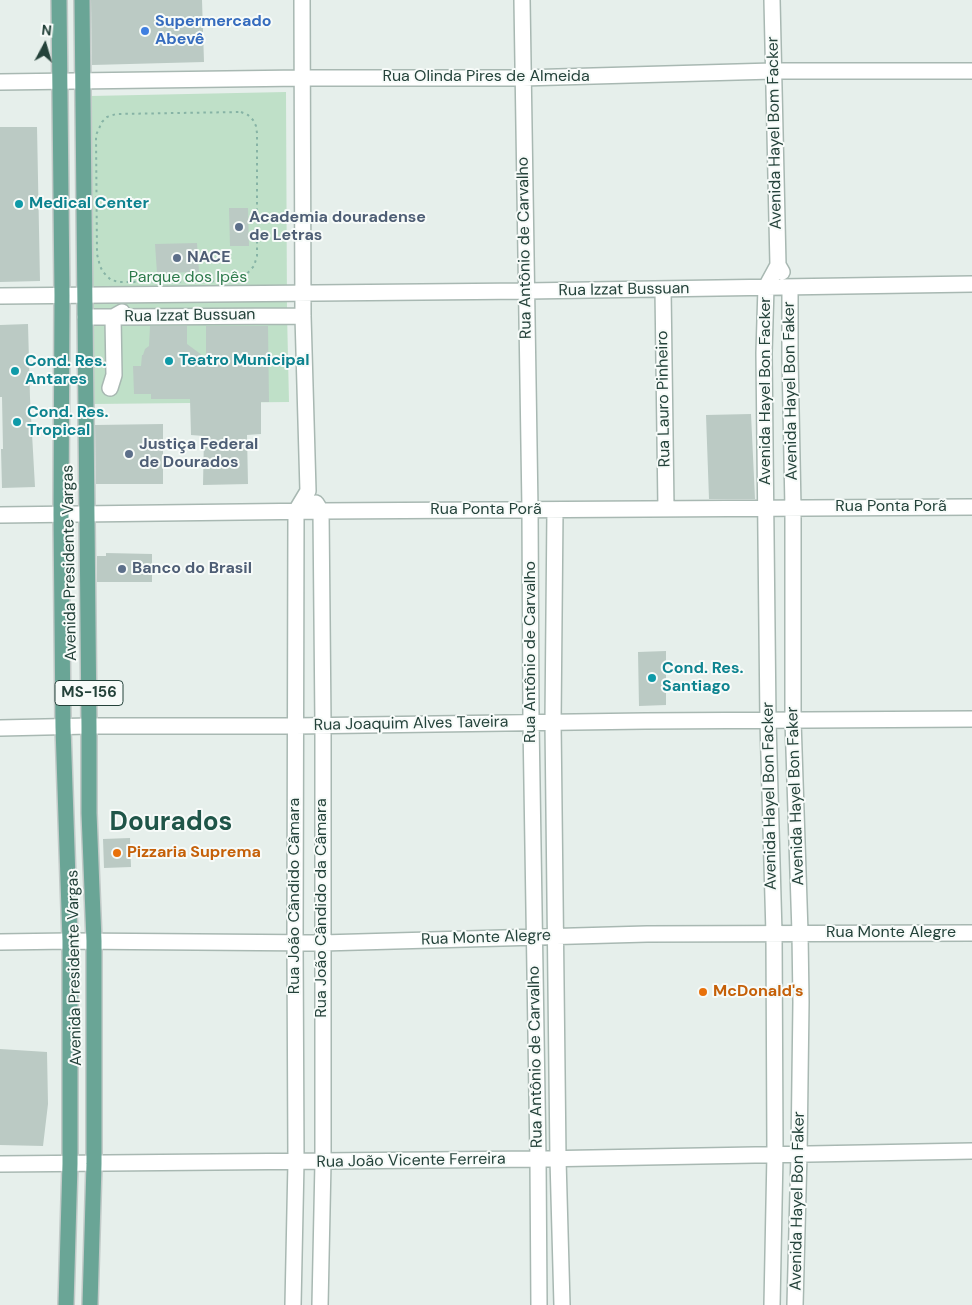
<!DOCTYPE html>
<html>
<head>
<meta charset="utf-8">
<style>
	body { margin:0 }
	#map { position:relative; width:972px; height:1305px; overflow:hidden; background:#e6efeb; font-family:"DM Sans",sans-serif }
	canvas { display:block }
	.north { position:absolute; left:20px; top:20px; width:50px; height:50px; -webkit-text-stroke:4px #f7fbf9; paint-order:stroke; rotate:6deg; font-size:14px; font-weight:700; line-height:20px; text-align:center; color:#24423a }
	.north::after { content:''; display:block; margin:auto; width:18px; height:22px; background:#24423a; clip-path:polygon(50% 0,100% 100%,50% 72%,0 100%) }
</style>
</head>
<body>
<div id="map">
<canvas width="972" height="1305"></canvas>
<div class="north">N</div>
</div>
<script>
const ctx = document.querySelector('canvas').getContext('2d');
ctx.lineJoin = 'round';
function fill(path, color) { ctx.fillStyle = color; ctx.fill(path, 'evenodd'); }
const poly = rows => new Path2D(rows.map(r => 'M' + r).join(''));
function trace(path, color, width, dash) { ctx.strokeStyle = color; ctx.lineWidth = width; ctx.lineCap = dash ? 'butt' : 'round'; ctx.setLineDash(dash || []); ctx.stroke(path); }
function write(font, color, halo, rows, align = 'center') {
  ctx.font = font + ' "DM Sans",sans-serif'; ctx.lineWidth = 4; ctx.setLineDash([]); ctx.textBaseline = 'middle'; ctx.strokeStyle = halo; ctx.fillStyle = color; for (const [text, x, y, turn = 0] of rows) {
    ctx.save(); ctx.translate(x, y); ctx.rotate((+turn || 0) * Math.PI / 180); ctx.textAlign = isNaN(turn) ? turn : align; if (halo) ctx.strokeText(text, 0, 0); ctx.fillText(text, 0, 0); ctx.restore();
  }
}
const green = poly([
	[286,92,287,313,289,402,93,404,90,96]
]);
const building = poly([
	[91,0,202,0,204,62,92,65],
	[0,127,37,127,40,281,0,282],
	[229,208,248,208,249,246,230,246],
	[197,243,199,272,157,273,155,244],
	[28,324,30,398,35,487,2,488,1,449,3,449,2,397,0,397,0,325],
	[150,326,187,326,187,344,206,358,206,326,268,326,269,402,261,402,261,434,247,435,248,484,203,485,204,436,191,435,190,399,151,399,151,394,134,394,133,366,141,366,142,355,143,355,145,349,149,346],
	[751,414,755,499,709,499,706,415],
	[163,424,163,484,96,484,95,425],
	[106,553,152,554,152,582,97,582,97,556,106,556],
	[666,651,666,705,639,706,638,652],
	[130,838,131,867,104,868,103,839],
	[0,1049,47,1052,48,1104,43,1146,0,1145]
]);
const path = poly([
	[241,112,248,115,253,120,256,126,257,133,257,256,254,266,243,278,233,281,120,282,111,280,103,272,100,266,97,254,96,135,102,122,107,117,116,114,241,112]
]);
const minor = poly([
	[522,0,530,509,531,722,538,1159,539,1305],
	[772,0,778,265,782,272],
	[0,82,302,78,522,78,773,71,972,71],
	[790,287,790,358,793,508,793,720,800,933,801,1002,799,1154,795,1305],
	[663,289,666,509],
	[0,296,527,291,972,284],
	[85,317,113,317,122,312],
	[110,388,114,375,113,317,303,316],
	[316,503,321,511,323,725,323,1162,320,1305],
	[555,510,553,722,558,1159,562,1305],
	[0,515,321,511,972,507],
	[0,728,89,726,296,726,645,721,972,719],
	[0,942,70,941,322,943,647,934,972,933],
	[0,1164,538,1159,972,1151],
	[293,1305,296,1162,295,943,296,511,308,491,303,316,302,0],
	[772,1305,775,1154,774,934,768,721,764,353,766,287,778,265]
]);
const major = poly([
	[59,0,62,295,61,514,63,727,70,941,70,1164,66,1305],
	[82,0,89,726,89,813,94,941,94,1164,90,1305]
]);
const markers = [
	[145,31,5,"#3f7fe0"],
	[19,204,5,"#0f9aa8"],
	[239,227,5,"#5c6f8a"],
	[177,258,5,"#5c6f8a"],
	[169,361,5,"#0f9aa8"],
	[15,371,5,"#0f9aa8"],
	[17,422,5,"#0f9aa8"],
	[129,454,5,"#5c6f8a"],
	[122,569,5,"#5c6f8a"],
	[652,678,5,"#0f9aa8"],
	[117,853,5,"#e8710a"],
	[703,992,5,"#e8710a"]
];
const shields = [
	[89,693,68]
];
const shieldNames = [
	["MS-156",89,693]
];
const shopNames = [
	["Supermercado",155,22],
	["Abevê",155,40]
];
const streetNames = [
	["Rua Olinda Pires de Almeida",486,77],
	["Avenida Hayel Bom Facker",775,133,-91],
	["Rua Antônio de Carvalho",525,248,-91],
	["Rua Izzat Bussuan",624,290,-1],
	["Rua Izzat Bussuan",190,316,-1],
	["Avenida Hayel Bon Facker",766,391,-90],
	["Avenida Hayel Bon Faker",791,391,-91],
	["Rua Lauro Pinheiro",664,399,-91],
	["Rua Ponta Porã",891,507],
	["Rua Ponta Porã",486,510],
	["Avenida Presidente Vargas",70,563,-91],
	["Rua Antônio de Carvalho",531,652,-90],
	["Rua Joaquim Alves Taveira",411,724,-1],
	["Avenida Hayel Bon Facker",770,796,-91],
	["Avenida Hayel Bon Faker",796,796,-92],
	["Rua João Cândido Câmara",295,896,-90],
	["Rua João Cândido da Câmara",322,908,-90],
	["Rua Monte Alegre",891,933],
	["Rua Monte Alegre",486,938,-2],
	["Avenida Presidente Vargas",75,968,-91],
	["Rua Antônio de Carvalho",536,1057,-91],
	["Rua João Vicente Ferreira",411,1161,-1],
	["Avenida Hayel Bon Faker",798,1201,-89]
];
const cultureNames = [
	["Medical Center",29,204],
	["Teatro Municipal",179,361],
	["Cond. Res.",25,362],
	["Antares",25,380],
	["Cond. Res.",27,413],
	["Tropical",27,431],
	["Cond. Res.",662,669],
	["Santiago",662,687]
];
const serviceNames = [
	["Academia douradense",249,218],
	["de Letras",249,236],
	["NACE",187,258],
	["Justiça Federal",139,445],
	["de Dourados",139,463],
	["Banco do Brasil",132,569]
];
const parkNames = [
	["Parque dos Ipês",188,278]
];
const foodNames = [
	["Pizzaria Suprema",127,853],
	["McDonald's",713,992]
];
const townNames = [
	["Dourados",171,823]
];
fill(green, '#bfe0c8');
fill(building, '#bbcac4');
trace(minor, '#a8b8b2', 18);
trace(major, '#c2cac8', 18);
trace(path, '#86b3a5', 2, [2.5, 4]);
trace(minor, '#fff', 15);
trace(major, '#6aa596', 15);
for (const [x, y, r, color] of markers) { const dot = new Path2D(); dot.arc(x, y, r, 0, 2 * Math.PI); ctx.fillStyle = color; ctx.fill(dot); trace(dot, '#f7fbf9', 2); }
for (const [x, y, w] of shields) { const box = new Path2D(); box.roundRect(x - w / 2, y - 12.5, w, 25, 4); ctx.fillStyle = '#f7fbf9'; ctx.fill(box); trace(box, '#24423a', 1); }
write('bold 15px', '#24423a', null, shieldNames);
write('bold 16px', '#366cbe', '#f7fbf9', shopNames, 'left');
write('16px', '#24423a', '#f7fbf9', streetNames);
write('bold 16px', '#0d838f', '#f7fbf9', cultureNames, 'left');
write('bold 16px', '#4e5e75', '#f7fbf9', serviceNames, 'left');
write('16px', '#2d7a4b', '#f7fbf9', parkNames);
write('bold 16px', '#c56008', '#f7fbf9', foodNames, 'left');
write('bold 26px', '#1f5548', '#f7fbf9', townNames);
</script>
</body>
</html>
